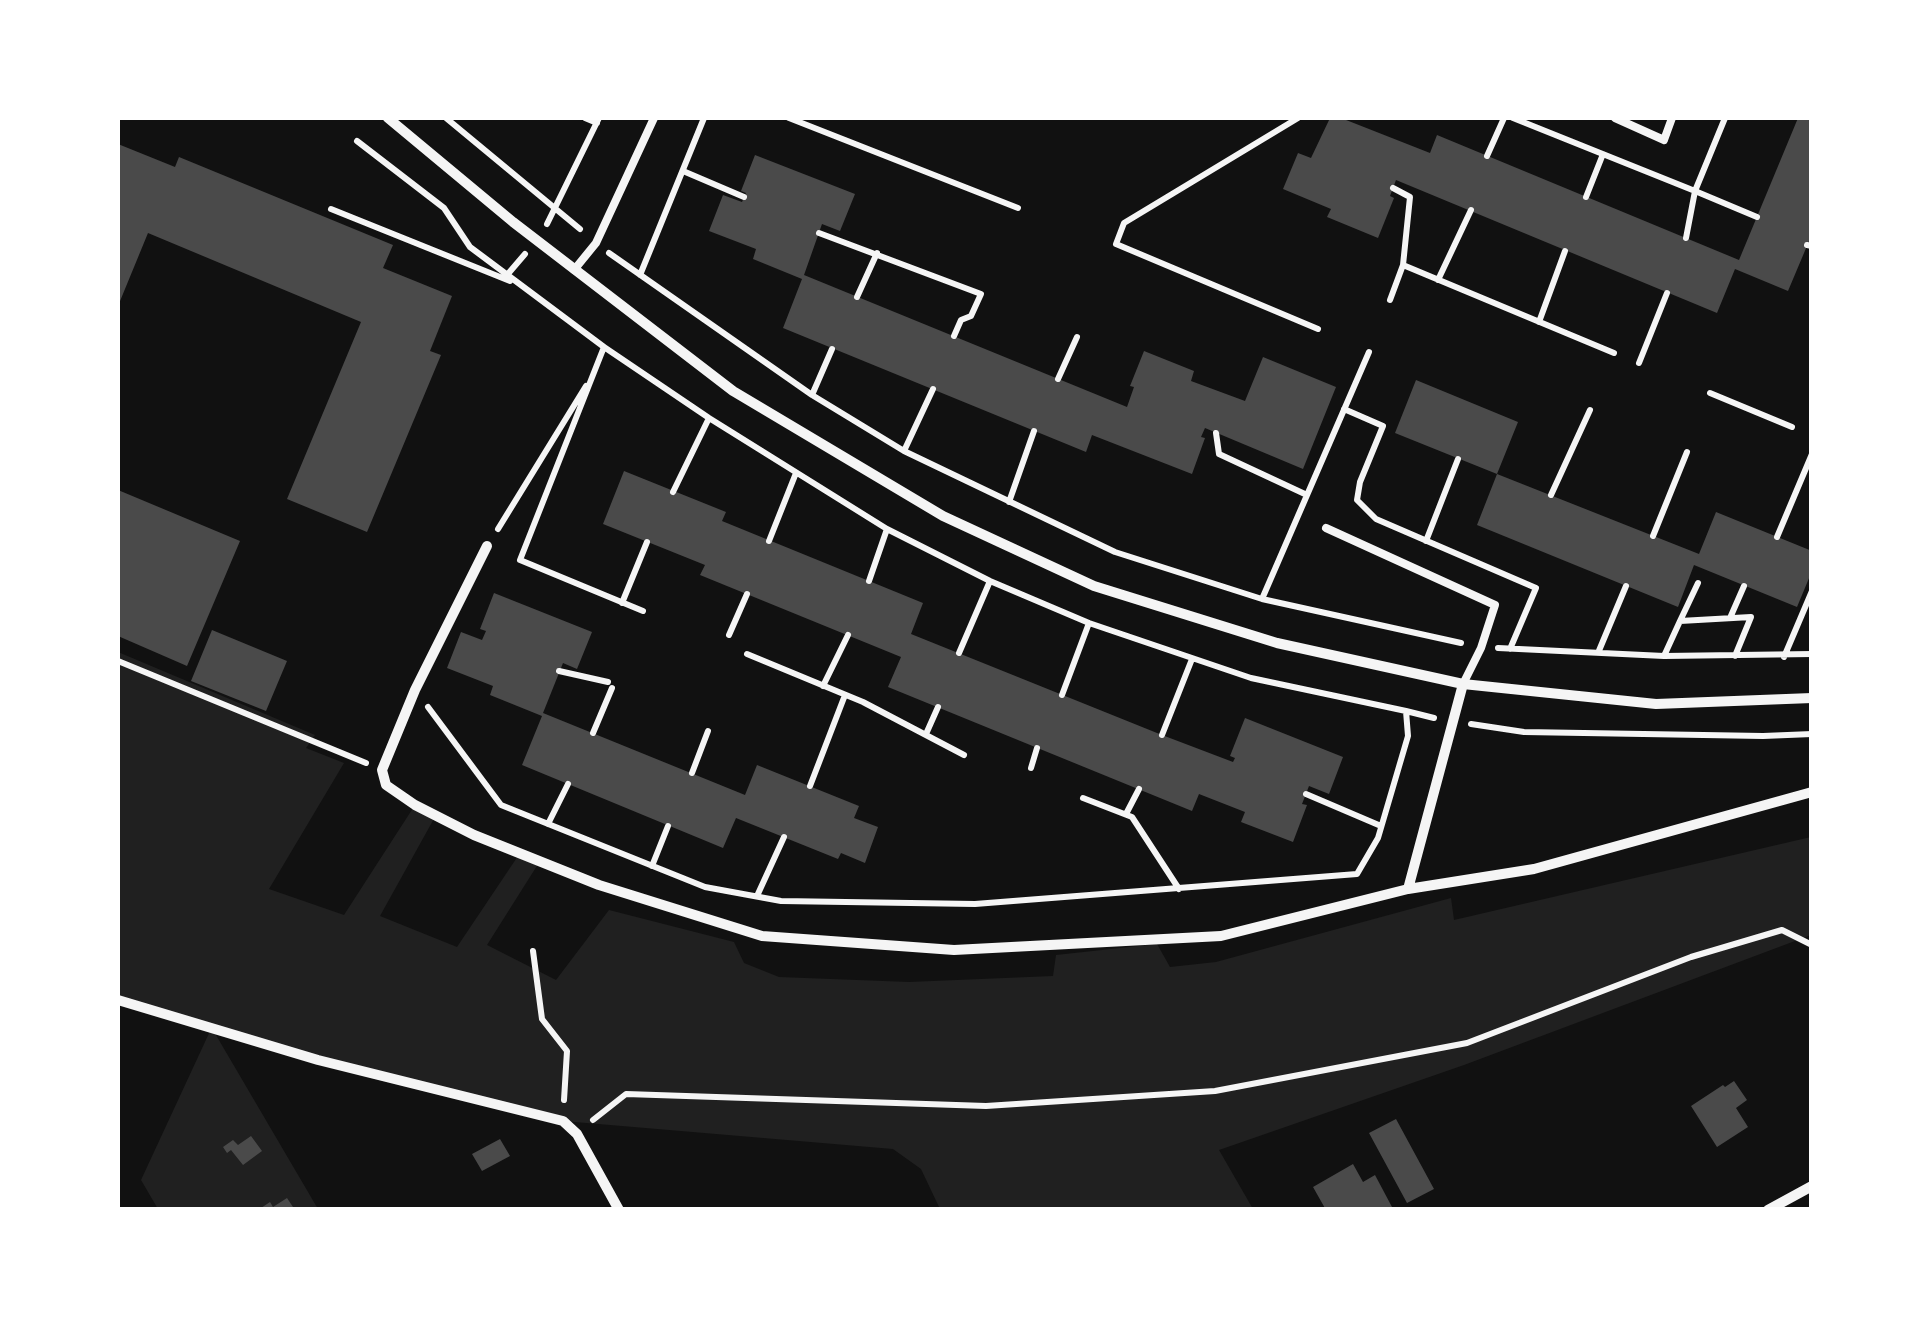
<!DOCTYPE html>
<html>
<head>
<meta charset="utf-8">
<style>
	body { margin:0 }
	#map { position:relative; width:1929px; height:1327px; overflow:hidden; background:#111; font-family:Poppins,sans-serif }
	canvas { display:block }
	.frame { position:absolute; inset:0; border:120px solid #fff; pointer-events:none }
</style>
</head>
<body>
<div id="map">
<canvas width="1929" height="1327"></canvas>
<div class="frame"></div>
</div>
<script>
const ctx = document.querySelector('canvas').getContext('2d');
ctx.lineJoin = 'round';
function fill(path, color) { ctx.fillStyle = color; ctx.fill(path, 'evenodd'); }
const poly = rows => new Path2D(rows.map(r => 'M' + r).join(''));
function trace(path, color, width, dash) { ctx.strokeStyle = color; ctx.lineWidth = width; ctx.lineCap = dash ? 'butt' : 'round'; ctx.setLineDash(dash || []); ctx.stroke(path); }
const green = poly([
	[118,652,315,735,306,748,344,763,269,889,344,915,415,805,436,815,380,916,457,947,520,853,540,861,487,945,556,980,609,910,734,942,744,963,779,977,909,982,1053,976,1056,955,1157,944,1170,967,1216,962,1451,898,1454,920,1811,837,1811,935,1464,1065,1219,1150,1253,1209,940,1209,921,1169,893,1149,563,1121,213,1030,318,1209,158,1209,141,1180,211,1029,118,1000]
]);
const building = poly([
	[1330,118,1341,118,1430,153,1437,135,1739,260,1798,118,1812,118,1812,234,1788,291,1735,269,1717,313,1396,180,1390,196,1394,198,1378,238,1327,217,1331,209,1283,189,1298,153,1311,158],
	[118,144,175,167,179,157,393,245,383,268,452,296,430,351,441,355,367,532,287,499,361,322,148,233,118,306],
	[755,155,855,194,840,231,822,224,804,275,1127,407,1134,387,1130,386,1144,351,1194,371,1191,381,1245,401,1263,357,1336,387,1303,469,1205,428,1201,437,1205,438,1192,474,1092,435,1086,452,783,328,802,279,753,259,756,249,709,231,723,195,742,202,746,193,741,191],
	[1416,380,1518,422,1497,474,1395,433],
	[624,471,726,512,722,521,923,603,911,634,1162,735,1233,762,1235,758,1230,756,1245,718,1343,757,1329,794,1309,786,1302,804,1307,805,1293,842,1241,822,1245,812,1199,794,1192,811,888,687,901,657,700,575,705,565,603,524],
	[1497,474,1699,554,1716,512,1812,551,1812,571,1797,607,1694,565,1678,607,1477,525],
	[118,490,240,541,187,666,118,636],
	[494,593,592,632,577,669,563,663,543,713,745,795,757,765,859,806,854,818,878,827,865,863,841,853,838,859,736,818,723,848,522,765,542,716,490,695,493,686,447,668,461,632,482,640,486,631,480,629],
	[212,630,287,661,266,711,191,681],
	[1734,1081,1747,1100,1736,1108,1748,1127,1717,1147,1691,1106,1723,1085,1725,1087],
	[1396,1119,1434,1189,1407,1203,1369,1133],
	[251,1136,262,1151,243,1165,231,1150,227,1153,223,1147,233,1140,238,1145],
	[500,1139,510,1156,482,1171,472,1154],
	[1353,1164,1363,1182,1375,1175,1392,1207,1388,1210,1326,1210,1313,1187],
	[287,1198,295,1210,258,1210,270,1202,273,1207]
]);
const path = poly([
	[446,118,580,229],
	[585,118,597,123],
	[789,118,1018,208],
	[1298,118,1124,223,1116,244,1318,329],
	[1513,118,1695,191,1725,118],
	[357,141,444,208,470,247,604,347],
	[1487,156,1504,118],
	[683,171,744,197],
	[1586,197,1603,154],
	[331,209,510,281],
	[547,224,599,118],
	[819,233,981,294,971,316,961,320,954,336],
	[1686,238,1695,191,1757,217],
	[1807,245,1812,246],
	[609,253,812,395,904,451,1115,552,1262,599,1461,643],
	[1403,265,1614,353],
	[507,275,525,254],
	[640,275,704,118],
	[1438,280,1471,210],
	[857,297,877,253],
	[1390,300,1403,265,1410,197,1393,188],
	[1539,322,1565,251],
	[1639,363,1667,293],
	[1058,379,1077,337],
	[1710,393,1792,427],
	[812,395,832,349],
	[1344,409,1383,426,1360,482,1357,500,1376,519,1536,588,1510,649],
	[1216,433,1219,454,1307,495],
	[904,451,933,389],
	[673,492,709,418],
	[1551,495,1590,410],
	[1009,502,1034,431],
	[498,529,586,386],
	[1653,536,1687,452],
	[1777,537,1812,454],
	[769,541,796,473],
	[1426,541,1458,459],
	[869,581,887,529],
	[1262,599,1369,352],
	[622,603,647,542],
	[1730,618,1744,586],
	[1680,621,1698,583],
	[729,635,747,594],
	[1498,648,1664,656,1812,654],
	[959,653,990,581],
	[1598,653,1626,586],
	[747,654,863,702,964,755],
	[1664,656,1680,621,1751,617,1735,656],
	[1784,657,1812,591],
	[118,661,366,763],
	[559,671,608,682],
	[823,686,848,635],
	[1062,695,1089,623],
	[428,707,501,805,705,887,781,901,975,904,1357,874,1378,838,1408,736,1406,711,1251,678,1089,623,990,581,887,529,709,418,604,347,520,560,643,611],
	[1406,711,1434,718],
	[1471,724,1524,732,1763,736,1812,734],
	[593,733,612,688],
	[926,734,938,707],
	[1162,735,1192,659],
	[1031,768,1037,748],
	[692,773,708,731],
	[810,786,845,695],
	[1306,794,1381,826],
	[1083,798,1132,817,1179,889],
	[1126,814,1139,789],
	[548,824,568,784],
	[652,866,668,826],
	[757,896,784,837],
	[533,951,542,1019,567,1051,564,1100],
	[593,1120,626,1094,986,1106,1215,1091,1467,1043,1691,957,1782,930,1812,945]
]);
const service = poly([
	[1615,118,1664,140,1672,118],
	[574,270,596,243,654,118],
	[1326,528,1495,605,1481,648,1463,684]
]);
const minor = poly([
	[388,118,513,222,733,391,943,516,1094,586,1277,643,1463,684,1656,704,1812,698],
	[487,546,415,690,382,770,386,785,415,805,474,835,599,885,762,936,954,950,1221,936,1408,889,1534,869,1812,792],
	[1408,889,1463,684],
	[118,1000,318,1060,563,1121,577,1134,619,1210],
	[1768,1210,1812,1186]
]);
fill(green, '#202020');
fill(building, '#4a4a4a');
trace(path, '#f5f5f5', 6);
trace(service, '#f5f5f5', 8);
trace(minor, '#f5f5f5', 10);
</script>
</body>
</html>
